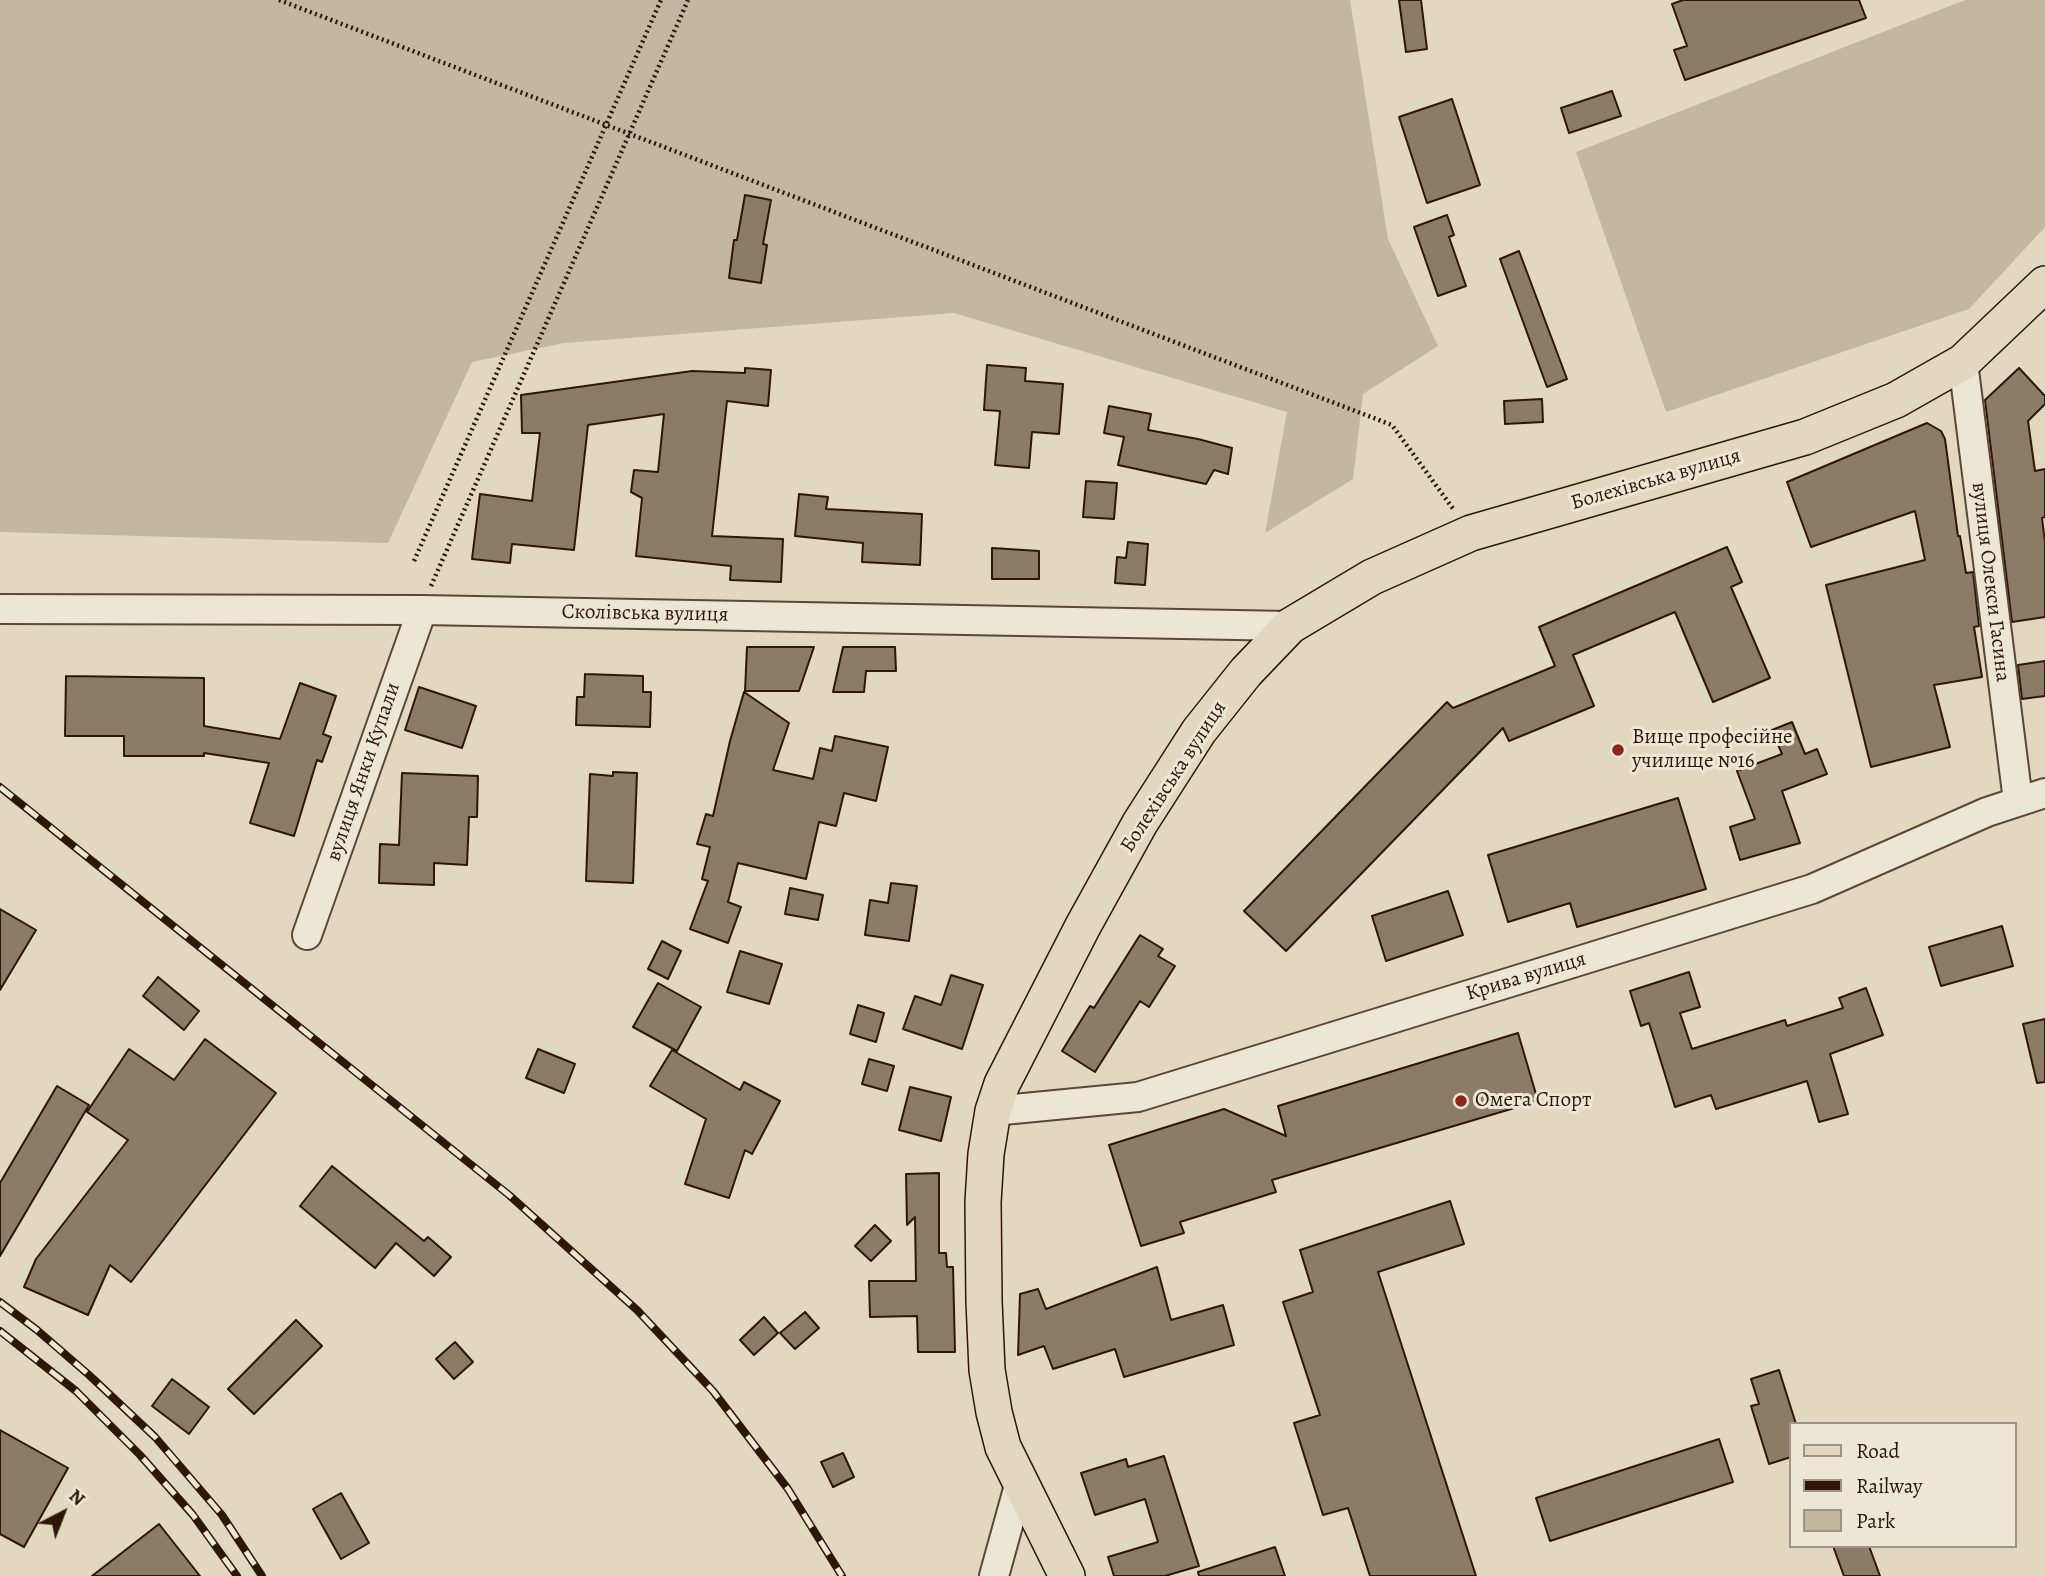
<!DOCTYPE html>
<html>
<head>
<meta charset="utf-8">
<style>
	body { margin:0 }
	#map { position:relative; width:2045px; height:1576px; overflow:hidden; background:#e2d8bf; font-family:Alegreya,serif }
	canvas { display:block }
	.legend { position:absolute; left:1789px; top:1422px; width:228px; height:126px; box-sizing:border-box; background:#ece6d5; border:2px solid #a09383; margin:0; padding:9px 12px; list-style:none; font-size:21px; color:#2e1707 }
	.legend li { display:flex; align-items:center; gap:14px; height:35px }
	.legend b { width:35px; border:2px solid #a09383 }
	.north { position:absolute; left:28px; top:1478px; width:70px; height:70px; -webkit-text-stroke:5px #ece6d5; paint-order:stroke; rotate:42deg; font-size:19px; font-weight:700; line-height:28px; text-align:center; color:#2e1707 }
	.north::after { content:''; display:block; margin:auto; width:24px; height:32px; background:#2e1707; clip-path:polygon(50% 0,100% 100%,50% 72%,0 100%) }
</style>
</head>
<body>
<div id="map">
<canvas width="2045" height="1576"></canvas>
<ul class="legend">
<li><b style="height:9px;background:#e2d8bf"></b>Road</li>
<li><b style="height:9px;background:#2e1707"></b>Railway</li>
<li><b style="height:19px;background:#c3b7a0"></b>Park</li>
</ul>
<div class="north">N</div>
</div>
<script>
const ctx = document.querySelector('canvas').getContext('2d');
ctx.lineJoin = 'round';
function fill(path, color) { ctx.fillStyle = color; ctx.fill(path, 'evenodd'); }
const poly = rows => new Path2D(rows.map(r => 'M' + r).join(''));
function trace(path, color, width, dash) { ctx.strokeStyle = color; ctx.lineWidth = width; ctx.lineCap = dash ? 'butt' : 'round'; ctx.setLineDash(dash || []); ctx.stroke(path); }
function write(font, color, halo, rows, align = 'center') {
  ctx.font = font + ' Alegreya,serif'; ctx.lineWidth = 6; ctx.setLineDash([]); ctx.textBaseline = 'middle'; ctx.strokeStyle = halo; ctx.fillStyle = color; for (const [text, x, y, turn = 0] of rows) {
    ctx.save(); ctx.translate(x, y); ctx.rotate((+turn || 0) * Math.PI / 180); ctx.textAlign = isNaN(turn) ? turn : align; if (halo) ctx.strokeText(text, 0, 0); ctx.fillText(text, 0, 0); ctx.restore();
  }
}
const green = poly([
	[0,0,1350,0,1388,239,1438,346,1363,394,1353,479,1265,533,1287,412,954,313,564,343,472,362,388,543,0,532],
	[1965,0,2045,0,2045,227,1969,309,1666,412,1576,152]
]);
const building = poly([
	[1399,0,1421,0,1427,49,1406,52,1399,0],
	[1683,0,1859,0,1866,18,1685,80,1674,50,1687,46,1672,4,1683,0],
	[1612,91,1621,116,1569,133,1561,108,1612,91],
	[1452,99,1480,185,1427,203,1399,117,1452,99],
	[745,195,771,200,763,244,767,245,761,283,729,278,734,240,737,240,745,195],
	[1447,215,1454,235,1449,237,1466,286,1438,296,1414,227,1447,215],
	[1519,251,1567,379,1547,387,1500,259,1519,251],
	[987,365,1026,368,1025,381,1063,384,1059,434,1032,432,1029,468,995,465,1000,411,984,410,987,365],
	[745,368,771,370,768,406,727,401,712,536,783,539,781,582,730,580,731,566,636,556,642,498,631,492,634,470,658,472,664,414,588,425,574,550,512,544,510,563,472,559,480,494,532,501,540,433,522,433,521,395,692,371,745,373,745,368],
	[2019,368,2045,396,2045,404,2028,421,2035,471,2045,469,2045,517,2042,518,2045,542,2045,617,2012,622,1985,400,2019,368],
	[1542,399,1543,422,1505,424,1504,401,1542,399],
	[1109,406,1151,414,1148,430,1198,439,1232,448,1228,474,1214,470,1206,484,1118,465,1124,437,1104,433,1109,406],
	[1927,423,1941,431,1945,439,1958,536,1960,536,1966,573,1973,572,1979,626,1974,627,1982,677,1934,685,1950,747,1871,767,1826,585,1925,560,1915,511,1811,547,1787,482,1927,423],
	[1086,481,1117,483,1114,519,1083,517,1086,481],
	[799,494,828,497,826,509,922,514,920,565,862,562,863,543,795,536,799,494],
	[1128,542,1148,544,1145,585,1115,583,1117,557,1126,558,1128,542],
	[1727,547,1742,582,1731,587,1770,678,1713,702,1675,612,1573,655,1594,706,1509,741,1503,728,1286,951,1244,911,1447,702,1453,708,1555,666,1539,627,1727,547],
	[992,548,1039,551,1039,579,992,579,992,548],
	[747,647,814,647,799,691,745,691,747,647],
	[843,647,895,647,896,671,866,671,864,692,833,692,843,647],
	[2045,661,2045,696,2022,699,2018,665,2045,661],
	[585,674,643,676,643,692,651,692,650,727,576,725,577,697,584,697,585,674],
	[66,676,204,678,204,726,280,739,300,683,336,696,323,734,331,737,322,762,317,760,294,836,250,823,269,763,204,753,204,756,124,756,124,736,65,736,66,676],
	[419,687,476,706,462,748,405,730,419,687],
	[744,692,789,723,773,770,813,779,820,748,832,751,835,736,888,747,876,801,844,793,836,826,819,822,806,879,738,863,728,902,741,907,728,943,690,929,708,881,702,879,710,847,697,844,706,814,713,816,730,741,744,692],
	[1792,722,1805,754,1817,749,1827,774,1782,791,1800,843,1740,860,1730,827,1755,819,1737,771,1782,754,1772,730,1792,722],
	[613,772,637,773,633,883,586,881,590,774,613,776,613,772],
	[402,773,478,776,477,817,469,817,467,865,434,863,434,885,379,883,380,844,399,845,402,773],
	[1678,798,1706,889,1577,927,1570,903,1508,922,1488,855,1678,798],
	[891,883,917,886,909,941,865,935,870,900,888,903,891,883],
	[790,888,823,895,818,920,785,914,790,888],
	[1448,891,1463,935,1386,961,1372,916,1448,891],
	[0,909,36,930,0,990,0,909],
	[2002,926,2013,966,1941,986,1929,947,2002,926],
	[1140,935,1163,949,1158,956,1175,966,1149,1007,1140,1001,1095,1072,1062,1051,1090,1006,1094,1008,1140,935],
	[662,941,681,951,668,979,648,969,662,941],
	[740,951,782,964,769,1004,727,992,740,951],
	[1689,972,1700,1007,1680,1013,1692,1049,1785,1020,1787,1026,1843,1008,1839,998,1866,988,1883,1035,1830,1054,1848,1114,1819,1122,1807,1081,1716,1109,1711,1095,1675,1107,1649,1023,1641,1026,1630,991,1689,972],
	[951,975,983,985,962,1049,903,1029,915,996,941,1005,951,975],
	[158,977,199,1011,184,1030,143,996,158,977],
	[658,983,701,1007,677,1051,633,1027,658,983],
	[858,1005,884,1013,876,1042,850,1034,858,1005],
	[2045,1019,2045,1082,2037,1083,2023,1024,2045,1019],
	[1518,1033,1538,1101,1272,1180,1276,1192,1180,1222,1184,1233,1141,1246,1109,1145,1224,1109,1286,1136,1278,1106,1518,1033],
	[205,1039,276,1093,131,1282,110,1265,88,1315,24,1287,36,1259,128,1140,87,1112,129,1049,174,1080,205,1039],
	[538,1049,575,1064,564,1093,526,1078,538,1049],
	[672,1050,740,1090,744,1082,780,1101,752,1154,745,1150,729,1198,685,1184,706,1119,650,1086,672,1050],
	[869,1059,894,1066,887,1091,862,1084,869,1059],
	[57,1086,89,1105,0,1256,0,1183,57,1086],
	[910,1087,951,1097,941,1141,899,1130,910,1087],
	[332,1166,424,1241,428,1237,451,1257,434,1276,396,1243,375,1268,300,1206,332,1166],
	[939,1173,939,1253,946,1253,947,1267,953,1267,955,1352,918,1352,917,1316,870,1317,869,1281,916,1281,915,1217,907,1225,906,1174,939,1173],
	[1450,1201,1464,1244,1378,1272,1476,1576,1370,1576,1348,1508,1323,1515,1294,1423,1320,1415,1283,1302,1313,1292,1300,1250,1450,1201],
	[875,1225,891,1241,871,1261,855,1246,875,1225],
	[1157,1267,1171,1320,1223,1305,1234,1345,1124,1377,1115,1349,1053,1369,1044,1346,1018,1355,1020,1294,1038,1289,1046,1309,1157,1267],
	[805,1312,819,1328,795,1349,780,1333,805,1312],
	[764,1317,778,1333,754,1355,740,1340,764,1317],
	[296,1320,322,1346,254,1414,228,1389,296,1320],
	[455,1342,473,1362,454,1379,436,1359,455,1342],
	[1779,1370,1796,1424,1791,1424,1791,1457,1769,1464,1751,1406,1759,1404,1751,1379,1779,1370],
	[172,1379,209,1407,189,1434,152,1406,172,1379],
	[0,1430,68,1468,24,1547,0,1534,0,1430],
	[1719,1439,1733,1482,1550,1541,1536,1498,1719,1439],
	[843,1453,854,1477,833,1487,821,1462,843,1453],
	[1164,1456,1199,1566,1165,1576,1114,1576,1108,1557,1158,1542,1145,1499,1095,1515,1081,1473,1126,1459,1128,1467,1164,1456],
	[341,1493,369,1543,341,1559,313,1509,341,1493],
	[159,1524,200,1576,92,1576,159,1524],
	[1833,1546,1869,1546,1880,1576,1844,1576,1833,1546],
	[1275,1547,1285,1576,1199,1576,1198,1572,1275,1547]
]);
const path = poly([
	[279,0,1392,425,1454,510],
	[414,561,661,0],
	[431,586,688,0]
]);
const minor = poly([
	[1963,362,2018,801],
	[0,609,422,610,1290,626],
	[307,935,422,610],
	[993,1111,1138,1097,1812,889,1987,812,2045,793],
	[994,1576,1020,1482]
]);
const major = poly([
	[1067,1576,1003,1447,994,1412,987,1370,984,1301,983,1202,986,1154,993,1111,1002,1084,1083,926,1140,823,1199,731,1246,672,1290,626,1372,577,1471,533,1805,437,1896,400,1963,362,2045,284]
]);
const rail = poly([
	[0,787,509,1195,637,1310,713,1391,788,1489,842,1576],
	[0,1302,37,1330,89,1375,155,1437,222,1515,262,1576],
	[0,1331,76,1391,140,1455,193,1515,237,1576]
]);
const markers = [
	[1618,750,7,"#8f2418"],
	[1461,1101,7,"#8f2418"]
];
const streetNames = [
	["Болехівська вулиця",1656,480,-16],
	["вулиця Олекси Гасина",1990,582,83],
	["Сколівська вулиця",645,614,1],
	["вулиця Янки Купали",364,772,-71],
	["Болехівська вулиця",1174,777,-57],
	["Крива вулиця",1526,977,-17]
];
const poiNames = [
	["Вище професійне",1632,738],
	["училище №16",1632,762],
	["Омега Спорт",1475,1101]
];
fill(green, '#c3b7a0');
fill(building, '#8c7b67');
trace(building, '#2e1707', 2);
trace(minor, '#5b4735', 32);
trace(major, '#2e1707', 38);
trace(path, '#2e1707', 4.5, [2, 3.5]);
trace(minor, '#ece6d5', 28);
trace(major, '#e2d8bf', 35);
trace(rail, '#2e1707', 8);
trace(rail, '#ece6d5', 5, [16]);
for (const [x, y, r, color] of markers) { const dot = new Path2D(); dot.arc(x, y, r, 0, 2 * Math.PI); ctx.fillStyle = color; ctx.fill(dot); trace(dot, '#ece6d5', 2.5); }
write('21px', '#2e1707', '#ece6d5', streetNames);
write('21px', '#2e1707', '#ece6d5', poiNames, 'left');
</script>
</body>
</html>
